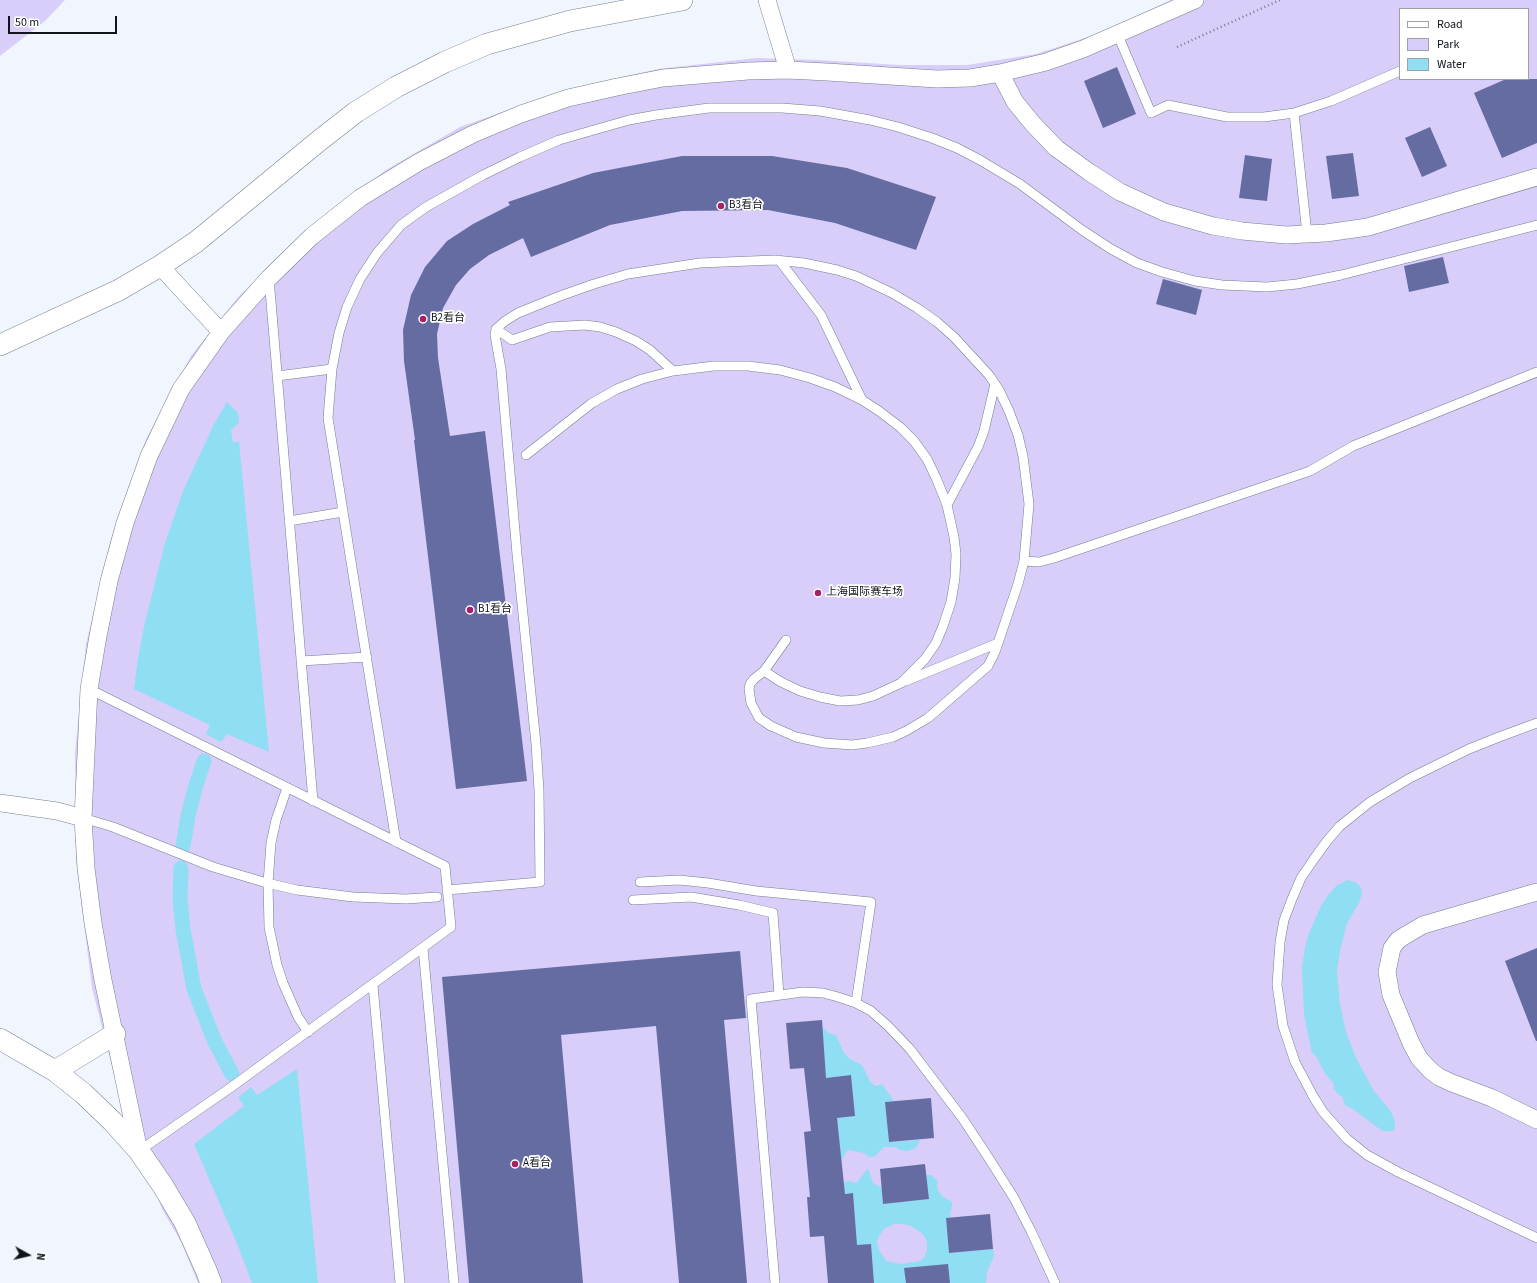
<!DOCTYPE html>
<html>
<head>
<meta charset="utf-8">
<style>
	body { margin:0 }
	#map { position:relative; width:1537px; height:1283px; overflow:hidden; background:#f1f6fe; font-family:"Source Sans 3",sans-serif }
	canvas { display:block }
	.legend { position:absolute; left:1399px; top:8px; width:130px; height:72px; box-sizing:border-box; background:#fff; border:1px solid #9fa1a4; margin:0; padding:5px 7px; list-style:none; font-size:12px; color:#10141b }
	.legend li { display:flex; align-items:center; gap:8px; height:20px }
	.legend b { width:20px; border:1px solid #9fa1a4 }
	.north { position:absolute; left:8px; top:1235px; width:40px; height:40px; -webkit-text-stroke:3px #fff; paint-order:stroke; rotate:98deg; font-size:11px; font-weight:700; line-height:16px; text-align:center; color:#10141b }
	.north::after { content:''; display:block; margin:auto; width:14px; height:18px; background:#10141b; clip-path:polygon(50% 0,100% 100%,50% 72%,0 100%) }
	.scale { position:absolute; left:8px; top:16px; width:109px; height:18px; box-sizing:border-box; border:2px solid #10141b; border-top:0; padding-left:5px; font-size:12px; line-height:14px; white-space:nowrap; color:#10141b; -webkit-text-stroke:3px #fff; paint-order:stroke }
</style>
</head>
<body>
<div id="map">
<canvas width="1537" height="1283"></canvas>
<ul class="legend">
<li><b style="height:5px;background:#fff"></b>Road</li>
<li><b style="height:11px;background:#d8cef9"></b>Park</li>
<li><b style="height:11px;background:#90def4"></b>Water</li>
</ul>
<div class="north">N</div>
<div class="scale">50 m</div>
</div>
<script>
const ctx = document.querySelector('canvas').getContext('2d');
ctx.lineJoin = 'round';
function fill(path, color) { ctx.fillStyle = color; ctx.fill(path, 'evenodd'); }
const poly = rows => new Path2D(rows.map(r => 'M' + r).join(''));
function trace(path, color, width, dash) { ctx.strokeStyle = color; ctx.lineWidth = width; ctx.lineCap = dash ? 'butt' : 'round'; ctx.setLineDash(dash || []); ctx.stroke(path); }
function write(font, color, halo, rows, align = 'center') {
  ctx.font = font + ' "Source Sans 3","Noto Sans SC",sans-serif'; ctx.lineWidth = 3.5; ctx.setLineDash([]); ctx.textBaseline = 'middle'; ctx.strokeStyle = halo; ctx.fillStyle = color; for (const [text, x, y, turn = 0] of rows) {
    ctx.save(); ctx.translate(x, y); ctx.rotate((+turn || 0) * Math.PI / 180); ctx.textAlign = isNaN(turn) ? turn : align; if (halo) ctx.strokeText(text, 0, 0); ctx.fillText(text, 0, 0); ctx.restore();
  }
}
const green = poly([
	[0,0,65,0,45,21,0,56],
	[1171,0,1537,0,1537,1283,198,1283,181,1242,162,1209,118,1090,92,988,76,860,75,752,86,644,110,542,146,439,191,356,239,296,311,228,386,170,460,127,519,106,586,85,658,69,756,58,818,60,900,65,967,65,1036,54,1100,33],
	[1400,9,1528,9,1528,79,1400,79]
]);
const water = poly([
	[227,402,238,413,239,423,231,430,233,443,239,441,269,752,227,734,221,742,206,734,210,725,134,689,138,658,145,622,165,543,183,491,214,424],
	[1348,880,1357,883,1361,888,1362,893,1359,903,1347,923,1340,951,1337,972,1340,1004,1346,1032,1356,1058,1374,1091,1390,1110,1394,1118,1395,1128,1394,1131,1382,1131,1353,1109,1345,1105,1342,1096,1339,1095,1334,1089,1333,1083,1324,1072,1316,1056,1312,1053,1304,1015,1302,968,1305,947,1309,933,1321,906,1326,898,1337,885],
	[822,1026,828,1033,836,1035,844,1053,850,1059,862,1065,871,1083,876,1086,882,1084,894,1101,885,1102,889,1142,920,1140,919,1143,916,1148,908,1151,900,1150,896,1147,884,1147,874,1157,869,1157,864,1153,849,1150,846,1152,841,1162,838,1129,825,1130,828,1119,855,1116,851,1075,815,1079,824,1070,825,1066],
	[297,1069,318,1283,252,1283,238,1246,194,1144,244,1106,238,1097,245,1092,251,1087,257,1095],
	[867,1169,869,1171,873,1183,882,1188,883,1204,929,1199,926,1175,931,1175,938,1181,937,1186,939,1192,943,1197,952,1202,952,1206,950,1213,951,1217,946,1218,949,1253,993,1249,994,1256,987,1272,986,1283,874,1283,871,1244,845,1246,856,1232,853,1193,828,1195,845,1182,849,1181,857,1183],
	[894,1224,903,1224,911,1226,923,1234,927,1242,927,1250,924,1258,920,1261,901,1264,886,1261,879,1250,877,1242,879,1236,884,1229]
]);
const canal = poly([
	[183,846,188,816,196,785,204,761],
	[181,868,180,898,183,929,194,989,215,1042,232,1074]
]);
const building = poly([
	[1117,67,1136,114,1103,128,1084,81],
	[1506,79,1537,79,1537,143,1502,158,1474,93],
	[1430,127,1447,166,1422,177,1405,138],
	[1353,153,1359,196,1332,199,1326,156],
	[1245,155,1272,159,1267,201,1239,198],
	[682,156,772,156,847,168,936,197,916,250,835,223,768,210,682,211,610,225,531,257,523,238,489,255,470,269,456,285,443,308,437,334,438,358,450,436,485,431,527,781,456,789,414,440,415,440,404,361,403,330,411,295,425,267,447,241,473,224,510,205,508,202,593,173],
	[1443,257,1449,283,1409,292,1404,266],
	[1163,279,1202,290,1196,315,1156,304],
	[1537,948,1537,1041,1536,1041,1505,961],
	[740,951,746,1018,724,1020,747,1283,679,1283,656,1026,561,1035,583,1283,469,1283,442,977],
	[822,1020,826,1078,851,1075,855,1116,837,1118,845,1194,853,1193,857,1245,871,1244,874,1283,828,1283,824,1236,810,1237,807,1197,810,1197,804,1132,811,1131,804,1068,790,1069,786,1023],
	[931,1098,934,1138,889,1142,885,1102],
	[925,1164,929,1199,883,1204,880,1169],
	[990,1214,993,1249,949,1253,946,1218],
	[948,1264,950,1283,906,1283,904,1268]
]);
const path = poly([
	[1177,47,1280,0]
]);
const service = poly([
	[1117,33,1151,113,1168,105,1227,117,1264,117,1294,113,1331,101,1400,71],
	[1294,113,1307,234],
	[779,260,821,315,862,400],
	[269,278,313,801],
	[496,329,512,340,550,327,585,325,600,327,616,332,636,341,650,350,673,371],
	[277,376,332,369],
	[526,455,592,403,617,389,642,379,673,371,714,366,748,366,780,370,810,378,835,387,862,400,879,411,900,427,914,441,927,459,937,480,947,505,954,537,956,554,955,578,951,602,943,626,936,643,925,659,901,683,873,696,858,700,840,701,820,697,800,691,781,682,764,671],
	[947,505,978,447,984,431,995,384],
	[289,521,343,512],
	[1024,561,1039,562,1054,558,1310,471,1353,446,1373,438,1537,372],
	[301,661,367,657],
	[906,681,998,643],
	[89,689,445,866,451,927,230,1088,139,1151],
	[1537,723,1499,737,1469,749,1410,778,1370,802,1340,826,1327,841,1314,859,1301,878,1292,899,1284,920,1280,942,1277,985,1283,1026,1295,1062,1313,1096,1323,1112,1347,1139,1367,1155,1398,1172,1537,1238],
	[287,788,276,820,271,843,268,883,269,927,277,965,283,983,298,1017,308,1032],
	[83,818,113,827,213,867,267,883,297,890,353,897,406,899,437,897],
	[396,842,328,418,332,369,339,333,347,307,360,279,377,253,401,225,426,207,483,175,520,157,559,140,629,120,656,115,709,108,782,108,820,111,870,120,898,127,932,138,957,148,980,160,1020,184,1082,230,1111,249,1137,263,1162,272,1195,281,1222,285,1267,287,1297,284,1341,275,1537,225],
	[640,882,679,880,708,883,756,891,871,902,856,1003],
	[447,890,540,882,539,790,536,744,517,554,501,369,495,335,496,329,505,321,518,313,560,296,594,284,628,274,700,263,775,260,804,263,837,270,856,276,892,293,917,308,937,322,954,337,989,375,999,390,1009,411,1018,435,1023,456,1029,504,1024,561,1018,584,995,652,988,666,928,718,906,731,893,737,867,743,852,745,824,743,796,737,771,726,759,718,751,703,749,689,750,684,754,679,764,671,786,640],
	[633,900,691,897,739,905,773,913,779,995],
	[423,948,454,1283],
	[373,985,400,1283],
	[775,1283,751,999,803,992,823,993,838,997,856,1003,871,1011,888,1026,910,1049,963,1119,988,1157,1014,1198,1031,1231,1055,1283]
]);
const minor = poly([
	[767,0,788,70],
	[1000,73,1015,102,1033,124,1056,148,1089,172,1120,192,1164,212,1213,226,1242,231,1286,235,1326,233,1368,227,1537,177],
	[160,266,221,332],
	[0,803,57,811,83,818],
	[1537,892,1423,925,1406,935,1398,940,1392,948,1387,972,1391,995,1411,1043,1419,1058,1430,1070,1439,1077,1452,1083,1492,1098,1537,1120],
	[139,1151,103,980,93,923,86,868,83,818,89,689,98,636,109,581,125,523,149,456,181,389,221,332,269,278,312,236,360,198,419,162,473,134,521,114,568,98,617,87,663,78,748,71,788,70,827,72,937,79,970,78,1000,73,1046,62,1083,49,1195,0]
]);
const tertiary = poly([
	[0,345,119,290,160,266,196,242,320,140,356,112,396,87,445,62,487,44,570,21,682,0],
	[0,1039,55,1071,84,1094,112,1121,139,1151,163,1186,185,1223,206,1270,211,1283],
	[55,1071,115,1034]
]);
const markers = [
	[721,206,4,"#a72068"],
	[423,319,4,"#a72068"],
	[818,593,4,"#a72068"],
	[470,610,4,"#a72068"],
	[515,1164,4,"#a72068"]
];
const poiNames = [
	["B3看台",729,206],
	["B2看台",431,319],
	["上海国际赛车场",826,593],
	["B1看台",478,610],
	["A看台",523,1164]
];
fill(green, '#d8cef9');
fill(water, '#90def4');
trace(canal, '#90def4', 15);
fill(building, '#646ca1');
trace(service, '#737f90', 10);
trace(minor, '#737f90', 18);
trace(tertiary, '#737f90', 22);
trace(path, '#7b7f87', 2.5, [1, 3]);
trace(service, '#fff', 9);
trace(minor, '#fff', 17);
trace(tertiary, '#fff', 21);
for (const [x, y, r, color] of markers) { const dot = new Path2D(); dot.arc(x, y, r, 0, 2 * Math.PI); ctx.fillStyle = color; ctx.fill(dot); trace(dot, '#fff', 1.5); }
write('11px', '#10141b', '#fff', poiNames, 'left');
</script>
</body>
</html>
